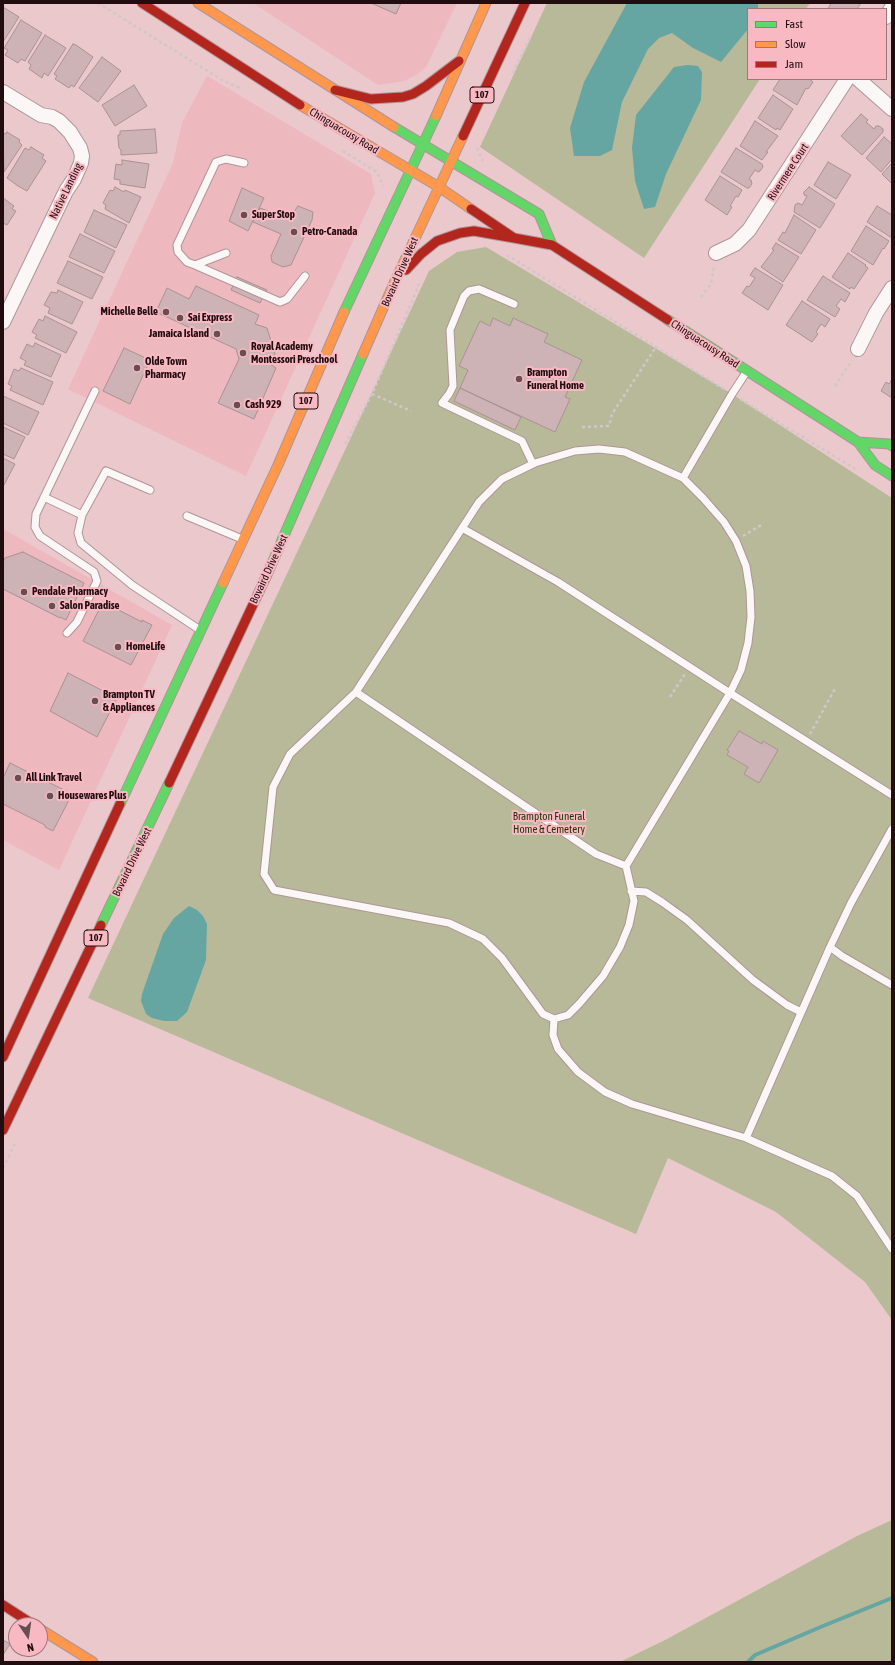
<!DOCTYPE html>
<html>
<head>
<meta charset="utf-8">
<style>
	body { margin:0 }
	#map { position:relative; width:895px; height:1665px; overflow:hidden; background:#eac8cc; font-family:"Asap Condensed",sans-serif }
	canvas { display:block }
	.frame { position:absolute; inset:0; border:4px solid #210c10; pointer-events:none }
	.legend { position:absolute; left:747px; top:8px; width:140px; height:72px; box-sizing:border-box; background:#f9b9c2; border:1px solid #a3747b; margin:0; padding:5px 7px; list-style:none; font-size:12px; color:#210c10 }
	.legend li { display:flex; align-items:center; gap:8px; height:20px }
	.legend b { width:20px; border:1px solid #a3747b }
	.north { position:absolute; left:8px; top:1617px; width:40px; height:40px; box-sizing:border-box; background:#f9b9c2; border:1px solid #a3747b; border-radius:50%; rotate:167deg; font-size:11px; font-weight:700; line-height:16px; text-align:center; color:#210c10 }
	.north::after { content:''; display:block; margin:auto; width:14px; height:18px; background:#674e52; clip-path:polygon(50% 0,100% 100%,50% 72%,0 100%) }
</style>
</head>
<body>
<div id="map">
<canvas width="895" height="1665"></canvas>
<div class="frame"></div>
<ul class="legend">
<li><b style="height:5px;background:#63d668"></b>Fast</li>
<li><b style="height:5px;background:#ff974d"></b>Slow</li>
<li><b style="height:5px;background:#b3261e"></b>Jam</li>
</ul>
<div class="north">N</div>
</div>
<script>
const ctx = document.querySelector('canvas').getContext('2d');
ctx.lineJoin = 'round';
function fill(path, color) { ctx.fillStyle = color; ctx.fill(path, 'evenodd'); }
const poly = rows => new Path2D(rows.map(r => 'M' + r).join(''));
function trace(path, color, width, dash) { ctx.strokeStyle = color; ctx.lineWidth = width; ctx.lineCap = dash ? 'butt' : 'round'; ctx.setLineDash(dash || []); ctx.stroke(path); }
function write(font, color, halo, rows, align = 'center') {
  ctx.font = font + ' "Asap Condensed",sans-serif'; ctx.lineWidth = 4; ctx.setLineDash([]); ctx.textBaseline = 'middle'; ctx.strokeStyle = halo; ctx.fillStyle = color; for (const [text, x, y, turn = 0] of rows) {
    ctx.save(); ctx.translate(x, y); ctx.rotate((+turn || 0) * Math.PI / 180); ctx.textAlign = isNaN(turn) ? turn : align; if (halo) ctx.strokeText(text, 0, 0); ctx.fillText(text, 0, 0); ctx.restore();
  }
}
const built = poly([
	[253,3,457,3,426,67,418,74,404,81,378,85],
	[207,76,371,174,375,193,246,476,68,389,173,163,182,123],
	[3,529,172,625,59,870,3,840]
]);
const green = poly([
	[547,3,810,3,806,9,748,9,748,79,760,79,644,258,480,147],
	[486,247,732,394,892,498,892,1320,865,1282,776,1212,668,1158,636,1234,88,998,429,271,457,252],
	[892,1520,892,1662,620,1662,667,1639,857,1536]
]);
const water = poly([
	[627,3,758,3,758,9,748,9,748,29,721,62,693,48,672,33,659,38,648,49,622,102,612,150,600,156,574,156,570,128,584,82],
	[687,65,698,66,702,72,701,100,666,174,655,207,644,209,635,181,632,148,636,115,674,67],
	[189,906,197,910,203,916,207,924,206,960,187,1012,177,1021,164,1021,152,1018,146,1014,141,1001,142,994,163,934,174,918]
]);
const stream = poly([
	[748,1662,755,1655,823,1626,892,1598]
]);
const building = poly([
	[371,3,401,3,396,14,371,3],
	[831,3,861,3,857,9,828,9,831,3],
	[3,7,19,17,3,42,3,7],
	[21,20,42,33,25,61,21,59,18,63,5,55,8,50,4,48,21,20],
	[45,35,66,48,48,76,44,73,42,78,29,69,31,65,28,62,45,35],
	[73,44,76,45,93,57,74,87,71,85,69,88,55,79,57,76,54,74,73,44],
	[102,57,121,71,98,102,79,88,102,57],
	[780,79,809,79,813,82,808,89,806,88,797,105,773,90,780,79],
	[134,85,147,106,115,126,102,105,134,85],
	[773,95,793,109,780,130,777,128,776,130,758,118,773,95],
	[861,114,868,120,866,122,874,129,876,126,879,126,883,129,883,132,862,155,841,136,861,114],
	[755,121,778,136,766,152,768,152,762,160,740,146,755,121],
	[155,129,157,153,121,155,121,150,119,148,118,138,118,135,120,135,120,131,155,129],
	[7,132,20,140,19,142,22,145,4,172,3,133,6,134,7,132],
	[884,137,892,144,892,159,881,172,866,158,884,137],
	[31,147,44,155,42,158,46,161,27,191,18,186,7,178,25,148,29,150,31,147],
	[736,148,762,164,763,167,760,171,758,172,755,170,749,179,751,180,752,184,749,188,747,188,721,172,736,148],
	[122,160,149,164,145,188,120,184,120,180,114,179,116,164,122,165,122,160],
	[828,162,851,175,836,199,814,185,828,162],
	[892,163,892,184,882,174,892,163],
	[720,176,742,190,738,197,736,196,730,206,732,207,727,215,705,200,720,176],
	[115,187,124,192,125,190,141,197,129,223,105,209,106,205,103,203,110,190,113,191,115,187],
	[809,187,835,204,820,228,794,212,795,205,798,203,802,205,804,202,807,196,804,195,804,192,809,187],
	[242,188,264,198,248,231,229,221,242,188],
	[3,198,14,206,12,209,16,211,7,225,3,223,3,198],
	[298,206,313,212,312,220,291,265,283,267,272,262,271,256,281,234,253,222,260,208,289,219,298,206],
	[877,206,892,215,892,238,867,222,877,206],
	[94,210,127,225,116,248,84,232,94,210],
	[794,215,816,230,801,254,778,240,783,232,785,233,794,215],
	[866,226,889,241,884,249,883,248,873,265,851,251,866,226],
	[80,234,115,251,104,273,69,257,80,234],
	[776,243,799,257,783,282,761,267,774,250,772,249,776,243],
	[848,253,866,265,865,266,868,268,854,289,851,287,850,289,832,277,848,253],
	[68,261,103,277,92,299,57,283,68,261],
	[755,268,783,285,768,310,742,293,747,286,749,287,755,278,750,275,755,268],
	[823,276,850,293,845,302,841,299,836,306,840,309,835,317,807,300,823,276],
	[237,277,267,290,260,303,231,290,237,277],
	[196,286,259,315,255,324,267,328,275,354,270,364,276,368,254,419,218,403,239,359,236,349,156,312,167,288,189,299,196,286],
	[58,290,83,302,72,324,48,313,50,308,44,305,51,292,57,293,58,290],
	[802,301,830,319,825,327,821,324,816,332,818,334,812,342,786,325,802,301],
	[45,316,77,332,66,353,35,338,37,335,32,332,39,319,43,321,45,316],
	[493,318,510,326,513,318,548,334,544,342,582,360,565,397,570,399,555,432,460,388,468,370,459,366,480,321,490,326,493,318],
	[35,343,61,355,51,377,24,365,26,361,20,358,27,344,33,347,35,343],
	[124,348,150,360,130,404,103,391,124,348],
	[21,368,53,382,43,405,10,390,12,386,8,384,14,369,19,371,21,368],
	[892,379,892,398,881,391,886,382,889,384,892,379],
	[460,388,521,417,515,430,454,401,460,388],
	[3,396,39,412,28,435,3,423,3,396],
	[3,427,25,437,14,459,3,454,3,427],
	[3,458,15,464,4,485,3,485,3,458],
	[23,552,84,583,66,620,60,617,60,618,3,589,3,562,5,558,23,552],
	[103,602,142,622,142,620,152,625,131,665,83,641,103,602],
	[68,673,117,698,97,737,50,711,68,673],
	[739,731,762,744,763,741,778,750,759,783,744,774,748,767,727,755,729,751,727,750,739,731],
	[10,763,72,794,53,831,45,827,45,825,3,804,3,778,10,763],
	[3,1640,10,1644,3,1655,3,1640]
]);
const path = poly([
	[98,3,222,80,240,88],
	[513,73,530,38],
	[477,148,483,161],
	[343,151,377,172,383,186],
	[507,255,724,389],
	[701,297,711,284,714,266],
	[835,386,852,360],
	[372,394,411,411],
	[740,399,857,470],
	[582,427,609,426,612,414,656,347],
	[345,444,373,392,421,280],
	[743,536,763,524],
	[670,697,685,674],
	[810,734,836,687],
	[3,1168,15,1143]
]);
const lane = poly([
	[226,253,195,265,187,262,178,252,177,245,216,162,226,159,244,163],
	[195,265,280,302,287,299,305,276],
	[514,304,479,289,469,291,464,296,450,330,453,386,449,394,442,403,522,441,533,464],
	[599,449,625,452,683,478,703,498,724,522,736,541,746,566,750,591,751,617,748,643,741,670,730,693,626,866,634,901,629,925,620,947,603,976,579,1004,568,1015,554,1019,543,1014,502,958,483,939,449,923,274,890,264,874,273,787,290,754,356,692,479,502,502,479,535,463,575,451,599,449],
	[683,478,732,394,747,371],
	[150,490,106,471,82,515,78,533,81,543,132,585,200,630],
	[44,497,82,515],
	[187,516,242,539],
	[462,528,558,582,730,693,892,795],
	[67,633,77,622,97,581,94,572,40,536,35,527,36,514,95,391],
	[356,692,596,854,626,866],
	[892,829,851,903,830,947,842,956,892,985],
	[631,891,646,892,662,902,687,920,753,980,787,1005,801,1012],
	[554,1019,553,1035,558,1049,578,1072,605,1092,632,1104,746,1138,832,1176,857,1196,892,1249],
	[746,1138,830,947]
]);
const street = poly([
	[886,17,892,7],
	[858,79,892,109],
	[3,92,41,115,52,117,59,121,70,132,80,148,82,156,81,163,74,179,66,191,3,322],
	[716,253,735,244,749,230,847,79],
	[858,349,876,313,892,288]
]);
const fast = poly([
	[394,127,539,214,552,245],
	[344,312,436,116],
	[668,320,858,442,875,465,892,476],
	[858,442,889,444,892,446],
	[266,577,363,354],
	[120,804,223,583],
	[101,925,169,783]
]);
const slow = poly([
	[198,3,394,127],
	[300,105,439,187,471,209],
	[436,116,486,3],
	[363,354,395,281,463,136],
	[223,583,278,465,344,312],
	[40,1629,93,1662]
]);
const jam = poly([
	[142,3,300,105],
	[335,90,371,99,403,97,413,94,426,86,459,61],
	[463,136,525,3],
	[471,209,514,238,552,245,668,320],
	[406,270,421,254,437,241,460,233,474,231,514,238],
	[169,783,266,577],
	[3,1057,120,804],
	[3,1130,101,925],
	[3,1605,34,1625]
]);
const markers = [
	[244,215,4,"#674e52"],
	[294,232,4,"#674e52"],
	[166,312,4,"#674e52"],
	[180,318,4,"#674e52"],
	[217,334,4,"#674e52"],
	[243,353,4,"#674e52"],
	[137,368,4,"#674e52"],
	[519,379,4,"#674e52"],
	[237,405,4,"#674e52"],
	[24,592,4,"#674e52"],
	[52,606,4,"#674e52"],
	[118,647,4,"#674e52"],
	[95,701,4,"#674e52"],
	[18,778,4,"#674e52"],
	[50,796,4,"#674e52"]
];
const shields = [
	[482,95,24],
	[306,401,24],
	[96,938,24]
];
const shieldNames = [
	["107",482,95],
	["107",306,401],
	["107",96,938]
];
const streetNames = [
	["Chinguacousy Road",344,131,31],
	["Rivermere Court",788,172,-57],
	["Native Landing",66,191,-64],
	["Bovaird Drive West",400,272,-66],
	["Chinguacousy Road",705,344,33],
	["Bovaird Drive West",269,569,-65],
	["Bovaird Drive West",132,862,-64]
];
const poiNames = [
	["Super Stop",252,215],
	["Petro-Canada",302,232],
	["Michelle Belle",158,312,"right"],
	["Sai Express",188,318],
	["Jamaica Island",209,334,"right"],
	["Royal Academy",251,347],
	["Montessori Preschool",251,360],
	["Olde Town",145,362],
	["Pharmacy",145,375],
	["Brampton",527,373],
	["Funeral Home",527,386],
	["Cash 929",245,405],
	["Pendale Pharmacy",32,592],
	["Salon Paradise",60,606],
	["HomeLife",126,647],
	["Brampton TV",103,695],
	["& Appliances",103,708],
	["All Link Travel",26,778],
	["Housewares Plus",58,796]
];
const parkNames = [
	["Brampton Funeral",549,817],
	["Home & Cemetery",549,830]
];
fill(built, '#eeb8bf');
fill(green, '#b8b999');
fill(water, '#65a6a3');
trace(stream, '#65a6a3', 4);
fill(building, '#cdb3b6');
trace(building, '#ab9194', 1);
trace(lane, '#af9598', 9);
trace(street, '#af9598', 16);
trace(fast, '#af9598', 11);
trace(slow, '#af9598', 11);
trace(jam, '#af9598', 11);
trace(path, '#d0c7c8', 2.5, [3, 3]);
trace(lane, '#fcf7f7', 7);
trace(street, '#fcf7f7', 14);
trace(fast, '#63d668', 9);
trace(slow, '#ff974d', 9);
trace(jam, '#b3261e', 9);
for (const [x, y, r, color] of markers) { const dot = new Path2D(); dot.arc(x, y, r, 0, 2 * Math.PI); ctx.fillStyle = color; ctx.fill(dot); trace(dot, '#f9b9c2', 1.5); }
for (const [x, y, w] of shields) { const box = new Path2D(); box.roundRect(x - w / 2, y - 8, w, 16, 3); ctx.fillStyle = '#f9b9c2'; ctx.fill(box); trace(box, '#210c10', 1); }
write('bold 10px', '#210c10', null, shieldNames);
write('11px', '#210c10', '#f9b9c2', streetNames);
write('bold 11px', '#210c10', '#f9b9c2', poiNames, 'left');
write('11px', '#1e3000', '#f9b9c2', parkNames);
</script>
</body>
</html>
